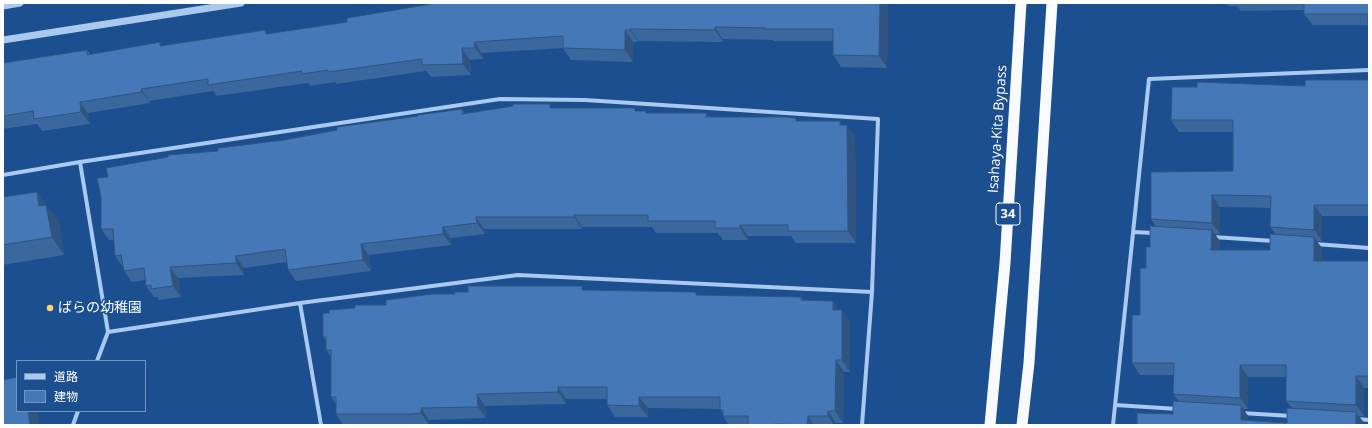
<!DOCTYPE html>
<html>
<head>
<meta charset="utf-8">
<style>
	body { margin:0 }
	#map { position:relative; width:1372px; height:428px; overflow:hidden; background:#1b4f8f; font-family:"Open Sans","Noto Sans JP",sans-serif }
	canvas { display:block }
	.frame { position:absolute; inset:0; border:4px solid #fff; pointer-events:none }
	.legend { position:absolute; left:16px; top:360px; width:130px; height:52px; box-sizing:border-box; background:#1b4f8f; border:1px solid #7695bc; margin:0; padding:5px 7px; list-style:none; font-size:12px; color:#fff }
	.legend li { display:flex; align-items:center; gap:8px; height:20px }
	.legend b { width:20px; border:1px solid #7695bc }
</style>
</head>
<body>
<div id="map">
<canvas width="1372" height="428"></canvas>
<div class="frame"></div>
<ul class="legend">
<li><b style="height:5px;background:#a9c9ee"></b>道路</li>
<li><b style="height:11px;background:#4478b7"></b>建物</li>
</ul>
</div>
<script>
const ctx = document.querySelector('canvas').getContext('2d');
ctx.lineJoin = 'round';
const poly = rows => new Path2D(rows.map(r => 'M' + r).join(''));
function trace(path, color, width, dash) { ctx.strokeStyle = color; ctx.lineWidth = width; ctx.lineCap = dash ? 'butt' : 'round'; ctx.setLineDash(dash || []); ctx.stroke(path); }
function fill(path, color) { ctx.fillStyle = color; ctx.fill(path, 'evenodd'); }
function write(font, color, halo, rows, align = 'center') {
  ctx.font = font + ' "Open Sans","Noto Sans JP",sans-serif'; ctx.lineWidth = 3; ctx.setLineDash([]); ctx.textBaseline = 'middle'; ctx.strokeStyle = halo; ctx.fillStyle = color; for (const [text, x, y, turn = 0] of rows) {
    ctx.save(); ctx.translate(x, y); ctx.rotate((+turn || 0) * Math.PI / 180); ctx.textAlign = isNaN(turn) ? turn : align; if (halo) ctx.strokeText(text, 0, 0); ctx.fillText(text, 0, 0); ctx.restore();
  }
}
const minor = poly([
	[80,162,108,332,97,361],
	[3,175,80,162,500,99,585,100,878,119,872,292,862,425],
	[1133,232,1154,233],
	[1213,237,1274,241],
	[1315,244,1369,248],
	[300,303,321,425],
	[108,332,300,303,518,275,872,292],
	[1115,405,1178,409],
	[1241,413,1292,416],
	[1357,419,1369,420],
	[73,425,78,411],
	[1113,425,1149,79,1369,70]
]);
const tertiary = poly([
	[3,6,20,3],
	[3,40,241,3]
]);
const trunk = poly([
	[990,425,1005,263,1021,3],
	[1022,425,1029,363,1052,3]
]);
const wall = poly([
	[888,3,887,68,841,67,833,55,833,41,774,41,773,40,723,39,723,42,638,41,638,42,633,42,633,62,571,60,563,48,482,53,483,59,470,60,471,75,431,77,426,71,336,84,335,82,310,86,308,83,217,96,213,91,149,101,150,103,88,113,90,124,42,131,37,124,3,129,3,63,87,50,90,54,162,46,265,30,268,34],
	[1226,3,1369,3,1369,26,1368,25,1313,25,1304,14,1304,10,1241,11,1237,6,1228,6],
	[1369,74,1369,216,1322,216,1322,241,1316,241,1322,248,1322,261,1369,261,1369,388,1364,388,1364,416,1359,416,1364,423,1364,425,1137,425,1173,414,1179,402,1173,394,1174,375,1140,375,1132,363,1140,315,1146,268,1150,247,1156,226,1151,219,1233,171,1233,132,1179,132,1171,120,1305,86,1368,80],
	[1220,207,1271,208,1270,227,1276,234,1270,250,1219,250,1220,241,1214,234,1220,234],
	[1248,377,1286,377,1286,401,1292,408,1287,423,1248,421,1248,416,1243,409,1248,409],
	[553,108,638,111,647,113,798,121,843,125,855,136,856,243,796,243,791,236,748,236,748,240,723,240,718,233,656,233,652,227,582,227,582,229,484,229,485,234,451,238,451,245,369,255,371,271,296,281,288,270,287,262,244,268,244,275,178,278,181,297,159,300,157,297,154,297,146,286,145,280,132,282,124,271,123,267,115,256,114,240,109,240,101,229,108,177,218,151,462,109,465,113],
	[37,192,59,222,64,255,3,265,3,197],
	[584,290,698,295,801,297,804,300,842,310,850,322,850,372,844,372,843,423,836,423,836,425,729,425,723,416,723,414,720,409,648,408,648,417,615,417,607,405,607,399,566,399,566,404,485,406,486,418,429,420,429,425,343,425,336,414,336,404,331,397,331,357,326,350,326,341,323,337,329,313,355,308,386,305,455,294]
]);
const shadedWall = poly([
	[880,3,888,3,887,68,879,56],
	[715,27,723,39,723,42,715,30],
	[630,29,638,41,638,42,630,30],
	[625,30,633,42,633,62,625,50],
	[474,42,482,53,483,59,475,48],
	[462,48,470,60,471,75,463,64],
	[141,89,149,101,150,103,142,92],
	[80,102,88,113,90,124,81,112],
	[840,121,847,130,847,125,855,136,856,243,848,231],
	[37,192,59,222,64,255,52,237,39,206],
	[1212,195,1220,207,1220,234,1212,223],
	[1314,205,1322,216,1322,241,1314,230],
	[574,215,582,227,582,229,574,217],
	[476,217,484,229,485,234,477,223],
	[740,225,748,236,748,240,740,228],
	[443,227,451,238,451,245,443,234],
	[1212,230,1220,241,1219,261,1211,250],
	[1314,237,1322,248,1322,272,1314,261],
	[361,244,369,255,371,271,363,260],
	[236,256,244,268,244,275,236,263],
	[170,267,178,278,181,297,173,286],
	[833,301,841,312,833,310],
	[842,310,850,322,850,372,842,360],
	[836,360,844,372,843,423,835,411],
	[1240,365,1248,377,1248,409,1240,398],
	[1356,376,1364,388,1364,416,1356,405],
	[558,387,566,399,566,404,558,392],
	[477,394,485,406,486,418,478,407],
	[639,397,648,408,648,417,639,406],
	[1241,405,1248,416,1248,425,1241,420],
	[421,408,429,420,429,425,421,413],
	[28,411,37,411,39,425,31,425],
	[828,411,836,423,836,425,834,425,828,416],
	[1356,412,1364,423,1364,425,1356,425],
	[808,416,814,425,807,425]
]);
const building = poly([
	[431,3,880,3,879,56,833,55,833,29,766,29,766,28,715,27,715,30,630,29,630,30,625,30,625,50,563,48,563,36,474,42,475,48,462,48,463,64,422,65,422,59,328,72,328,70,302,74,302,71,208,85,208,79,141,89,142,92,80,102,81,112,34,119,33,111,3,116,3,63,87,50,87,55,160,42,160,46,265,30,266,34,347,22,347,18,431,4,431,3],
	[1304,3,1369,3,1369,25,1368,25,1368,14,1304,14,1304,3],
	[1368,74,1369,74,1369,205,1314,205,1314,230,1270,227,1271,196,1212,195,1212,223,1151,219,1151,172,1233,171,1233,120,1171,120,1172,87,1197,87,1197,82,1305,86,1305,80,1368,80,1368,74],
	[513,104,550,104,550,108,635,108,635,111,646,111,646,113,707,113,706,117,787,117,796,118,796,121,840,121,840,125,847,125,848,231,788,231,788,225,740,225,740,228,715,228,715,221,648,221,648,215,574,215,574,217,476,217,477,223,443,227,443,234,361,244,363,260,288,270,285,249,236,256,236,263,170,267,173,286,151,289,151,285,146,286,144,268,124,271,121,255,115,256,113,229,101,229,101,197,97,178,108,177,106,168,168,157,168,155,218,151,218,148,284,140,337,130,337,127,418,116,418,115,462,109,462,114,513,106,513,104],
	[37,192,39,206,46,205,52,237,3,245,3,197,37,192],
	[1150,226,1212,230,1211,250,1270,250,1270,234,1314,237,1314,261,1369,261,1369,376,1356,376,1356,405,1286,401,1286,365,1240,365,1240,398,1173,394,1174,363,1132,363,1132,315,1140,315,1140,268,1146,268,1146,247,1150,247,1150,226],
	[468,286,582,286,582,290,696,292,696,295,801,297,801,300,833,301,833,310,842,310,842,360,836,360,835,411,828,411,828,416,808,416,807,425,775,424,775,425,748,425,748,416,723,416,723,410,720,410,720,397,639,397,639,406,607,405,607,387,558,387,558,392,477,394,478,407,421,408,421,413,410,414,336,414,336,397,331,397,331,350,326,350,326,337,323,337,323,313,329,313,329,310,355,308,355,305,386,305,386,300,432,294,455,294,454,292,468,292,468,286],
	[17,377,17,411,28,411,30,424,27,425,3,425,3,380,17,377],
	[1173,401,1241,405,1241,420,1287,423,1287,408,1356,412,1356,425,1137,425,1137,413,1173,414,1173,401]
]);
const markers = [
	[50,308,4,"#ffd166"]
];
const shields = [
	[1008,214,24]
];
const shieldNames = [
	["34",1008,214]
];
const streetNames = [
	["Isahaya-Kita Bypass",998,129,-86]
];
const poiNames = [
	["ばらの幼稚園",58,308]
];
trace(minor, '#a9c9ee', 4);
trace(tertiary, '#a9c9ee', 7);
trace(trunk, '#f8faff', 11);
fill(wall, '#3a679d');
fill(shadedWall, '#305480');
fill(building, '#4478b7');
trace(building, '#305480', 1);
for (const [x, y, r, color] of markers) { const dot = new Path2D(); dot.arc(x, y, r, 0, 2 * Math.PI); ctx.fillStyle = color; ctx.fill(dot); trace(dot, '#1b4f8f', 1.5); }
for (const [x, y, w] of shields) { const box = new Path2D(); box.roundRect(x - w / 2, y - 11, w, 22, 3); ctx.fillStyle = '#1b4f8f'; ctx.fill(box); trace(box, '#fff', 1); }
write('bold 13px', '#fff', null, shieldNames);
write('14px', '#fff', '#1b4f8f', streetNames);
write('14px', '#fff', '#1b4f8f', poiNames, 'left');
</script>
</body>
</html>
